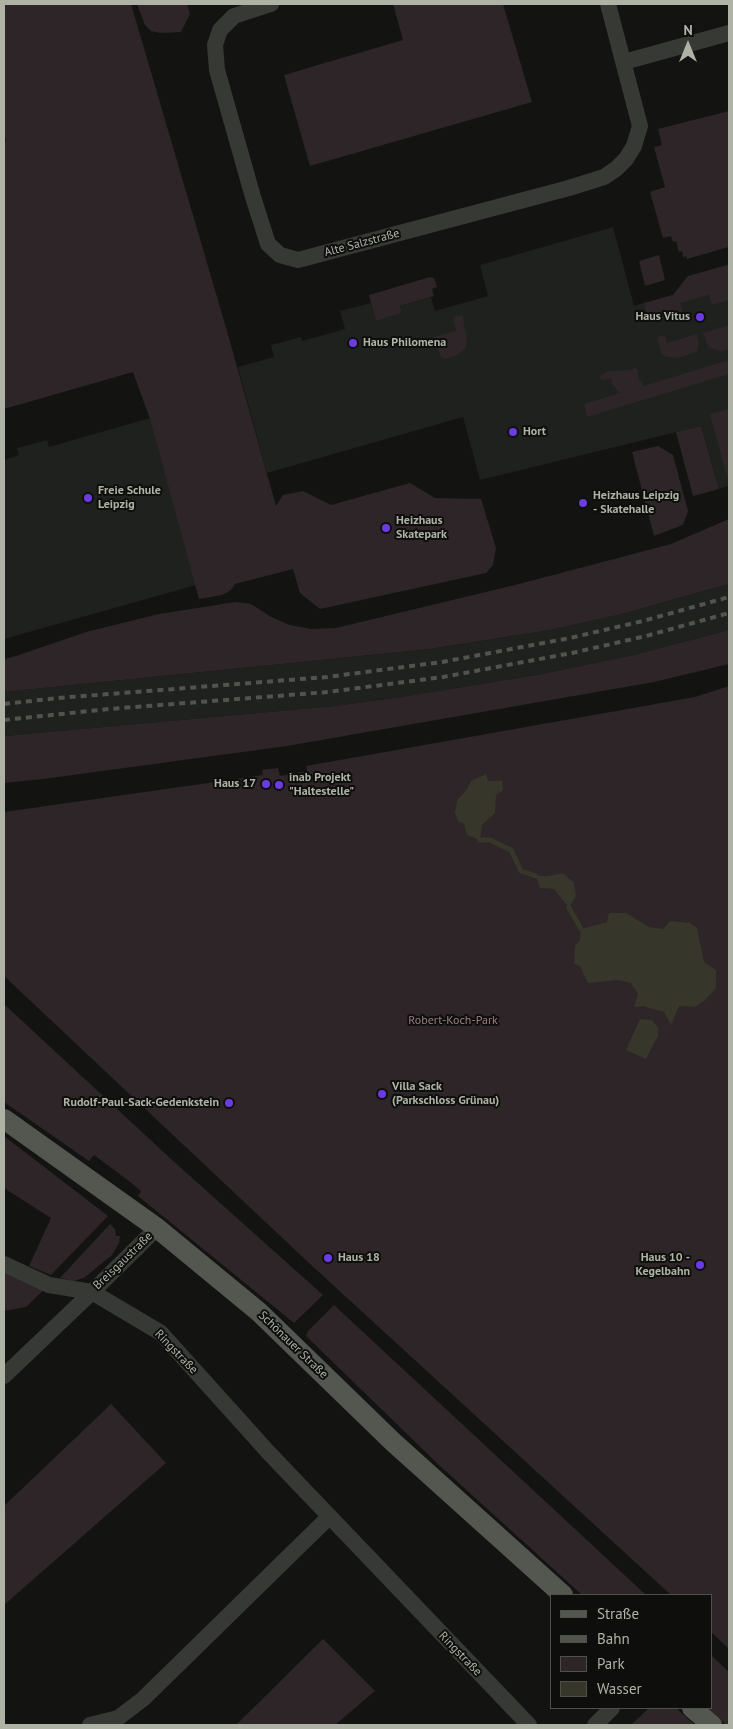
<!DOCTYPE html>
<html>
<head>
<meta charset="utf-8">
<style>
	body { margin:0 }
	#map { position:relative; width:733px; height:1729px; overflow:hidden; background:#131412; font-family:"PT Sans",sans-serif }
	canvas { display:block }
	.frame { position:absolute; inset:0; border:5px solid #afb3a5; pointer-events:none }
	.legend { position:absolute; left:550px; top:1594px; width:162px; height:115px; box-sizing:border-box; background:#0e0f0d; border:1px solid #4e514a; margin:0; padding:6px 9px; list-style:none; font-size:15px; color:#afb3a5 }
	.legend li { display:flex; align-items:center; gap:10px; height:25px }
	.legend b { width:25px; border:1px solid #4e514a }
	.north { position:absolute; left:663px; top:20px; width:50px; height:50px; -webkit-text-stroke:4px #0e0f0d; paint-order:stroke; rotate:0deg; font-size:14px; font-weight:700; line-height:20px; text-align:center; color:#afb3a5 }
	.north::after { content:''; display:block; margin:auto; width:18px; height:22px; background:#afb3a5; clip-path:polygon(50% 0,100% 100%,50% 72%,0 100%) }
</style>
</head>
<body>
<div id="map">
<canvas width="733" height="1729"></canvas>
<div class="frame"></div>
<ul class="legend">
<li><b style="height:6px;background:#545750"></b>Straße</li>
<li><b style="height:6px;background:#51534d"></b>Bahn</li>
<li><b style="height:14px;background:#2d2527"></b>Park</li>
<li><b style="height:14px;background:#36362a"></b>Wasser</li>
</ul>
<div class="north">N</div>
</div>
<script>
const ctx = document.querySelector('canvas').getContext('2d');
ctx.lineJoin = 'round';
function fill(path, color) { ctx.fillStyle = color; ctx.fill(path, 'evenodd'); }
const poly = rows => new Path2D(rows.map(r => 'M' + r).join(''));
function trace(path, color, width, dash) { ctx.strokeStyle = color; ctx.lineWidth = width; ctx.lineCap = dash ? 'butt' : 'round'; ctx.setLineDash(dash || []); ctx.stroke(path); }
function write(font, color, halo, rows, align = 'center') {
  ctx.font = font + ' "PT Sans",sans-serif'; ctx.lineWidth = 4; ctx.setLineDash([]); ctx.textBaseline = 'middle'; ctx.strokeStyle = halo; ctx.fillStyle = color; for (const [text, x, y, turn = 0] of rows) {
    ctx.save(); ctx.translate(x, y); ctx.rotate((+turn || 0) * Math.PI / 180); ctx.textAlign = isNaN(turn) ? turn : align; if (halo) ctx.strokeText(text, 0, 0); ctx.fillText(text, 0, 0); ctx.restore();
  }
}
const built = poly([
	[613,227,634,306,673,295,688,276,729,264,729,486,719,489,701,426,480,480,463,417,267,473,238,367,274,357,271,345,301,337,302,341,345,329,340,311,371,303,376,321,402,313,400,306,431,297,435,311,488,296,480,265],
	[150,418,196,585,4,639,4,460,19,455,17,448,47,440,49,447],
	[729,584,729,630,633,655,542,674,401,697,335,706,4,736,4,692,431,649,550,630,618,615]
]);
const green = poly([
	[4,4,131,4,227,331,276,506,283,495,303,491,331,505,410,483,435,498,481,499,496,548,493,565,486,573,320,609,300,593,293,569,235,584,231,590,222,595,199,599,150,419,133,372,4,409,4,142,6,141,4,134],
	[137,4,187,4,190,14,181,32,160,33,151,31,145,25],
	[393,4,503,4,532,102,310,166,284,75,403,40],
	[729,111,729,247,687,259,686,256,683,257,682,251,679,252,676,241,673,242,671,236,663,238,650,192,665,187,654,147,662,145,658,129],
	[659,255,665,280,645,286,639,261],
	[729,265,729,300,712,305,709,295,680,303,683,313,649,322,644,303,673,295,688,276],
	[430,277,434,278,437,287,432,289,434,296,400,306,402,313,376,321,369,295],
	[463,315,464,326,467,335,466,347,458,355,446,359,441,357,433,337,456,331,453,317],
	[729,325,729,349,722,351,709,348,703,333],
	[697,334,699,342,697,352,678,358,668,357,662,355,657,337,665,335,667,343],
	[729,360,729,374,587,417,584,404,620,393,612,384,611,379,602,380,600,377,599,376,609,371,630,370,636,368,638,371,638,378,642,382,643,386],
	[729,409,729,476,727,477,710,414],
	[701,426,719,489,693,496,676,432],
	[658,446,673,455,688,511,683,525,654,536,632,452],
	[729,519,729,584,618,615,550,630,430,649,4,692,4,659,16,656,86,632,159,614,236,602,251,604,271,617,290,625,311,629,336,628,519,584,671,544],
	[729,630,729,664,654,682,287,746,43,779,4,783,4,736,335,706,401,697,542,674,633,655],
	[729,686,729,1649,712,1633,712,1595,671,1595,309,1263,4,976,4,812,250,777,263,775,262,770,278,768,280,776,307,771,306,766,695,697],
	[4,1004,171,1159,323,1295,294,1323,138,1196,141,1191,129,1181,94,1155,89,1161,4,1102],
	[4,1136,108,1216,51,1275,29,1266,51,1218,4,1188],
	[110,1224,115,1229,116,1236,120,1236,119,1243,112,1255,84,1278,73,1281,60,1278],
	[4,1264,49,1285,26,1307,4,1311],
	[334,1305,646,1595,582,1595,439,1465,306,1336,308,1331],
	[111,1404,166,1463,4,1605,4,1506],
	[323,1639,375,1691,335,1725,236,1725],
	[712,1656,729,1672,729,1725,726,1725,706,1708,712,1708],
	[649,1708,676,1708,695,1725,631,1725]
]);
const water = poly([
	[486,774,488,781,502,781,503,790,496,795,495,813,482,825,480,840,467,835,464,824,458,821,455,812,457,800,466,791,471,781],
	[563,873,574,883,576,896,569,908,554,889,540,888,536,876,548,876],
	[609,913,626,913,649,927,663,929,670,921,690,923,697,928,704,962,716,970,716,988,705,1000,695,1007,679,1006,671,1025,664,1012,643,1006,634,1007,638,994,631,983,618,980,588,983,580,966,574,964,575,946,580,940,581,929,607,922],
	[640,1019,652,1020,658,1028,658,1036,646,1059,626,1050]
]);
const stream = poly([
	[480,840,490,840,511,850,521,871,536,876],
	[569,908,581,929]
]);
const minor = poly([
	[271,4,234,16,220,30,215,45,217,70,253,197,268,244,280,255,298,260,569,188,604,177,616,169,626,159,634,146,640,126,608,4],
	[624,62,729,33],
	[4,1264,49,1285,92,1292,161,1333,269,1453,529,1725],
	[4,1376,92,1292,157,1228],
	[90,1725,118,1718,143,1699,329,1517],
	[595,1725,612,1708]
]);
const major = poly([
	[4,1119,157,1228,259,1312,393,1442,563,1595],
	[692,1708,712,1725]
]);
const rail = poly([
	[4,704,58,698,327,677,442,662,570,638,643,621,729,597],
	[4,720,109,709,328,692,443,677,572,653,646,636,729,613]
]);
const markers = [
	[700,317,5,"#6b3be3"],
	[353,343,5,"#6b3be3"],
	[513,432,5,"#6b3be3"],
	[88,498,5,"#6b3be3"],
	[583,503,5,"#6b3be3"],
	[386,528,5,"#6b3be3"],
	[266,784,5,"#6b3be3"],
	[279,785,5,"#6b3be3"],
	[382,1094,5,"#6b3be3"],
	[229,1103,5,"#6b3be3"],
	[328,1258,5,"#6b3be3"],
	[700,1265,5,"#6b3be3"]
];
const streetNames = [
	["Alte Salzstraße",362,243,-15],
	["Breisgaustraße",123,1261,-44],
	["Schönauer Straße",293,1345,44],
	["Ringstraße",176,1352,46],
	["Ringstraße",460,1654,46]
];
const poiNames = [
	["Haus Vitus",690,317,"right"],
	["Haus Philomena",363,343],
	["Hort",523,432],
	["Freie Schule",98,491],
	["Leipzig",98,505],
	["Heizhaus Leipzig",593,496],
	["- Skatehalle",593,510],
	["Heizhaus",396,521],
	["Skatepark",396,535],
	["inab Projekt",289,778],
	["\"Haltestelle\"",289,792],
	["Haus 17",256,784,"right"],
	["Villa Sack",392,1087],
	["(Parkschloss Grünau)",392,1101],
	["Rudolf-Paul-Sack-Gedenkstein",219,1103,"right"],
	["Haus 18",338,1258],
	["Haus 10 -",690,1258,"right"],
	["Kegelbahn",690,1272,"right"]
];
const parkNames = [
	["Robert-Koch-Park",453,1021]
];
fill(built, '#1f211e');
fill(green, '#2d2527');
fill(water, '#36362a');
trace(stream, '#36362a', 5);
trace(minor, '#363934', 16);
trace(major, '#545750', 20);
trace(rail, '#51534d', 4, [6, 5]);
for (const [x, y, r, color] of markers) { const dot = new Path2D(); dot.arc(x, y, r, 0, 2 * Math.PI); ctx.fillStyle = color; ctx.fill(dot); trace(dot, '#0e0f0d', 2); }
write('12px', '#afb3a5', '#0e0f0d', streetNames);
write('bold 12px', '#afb3a5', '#0e0f0d', poiNames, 'left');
write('12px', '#9d7d87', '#0e0f0d', parkNames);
</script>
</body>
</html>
